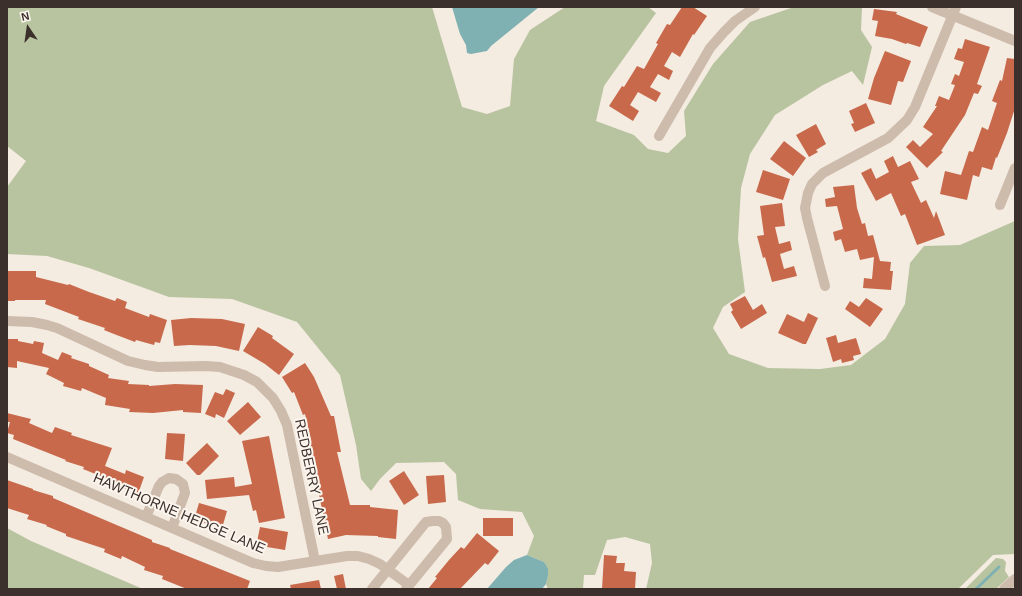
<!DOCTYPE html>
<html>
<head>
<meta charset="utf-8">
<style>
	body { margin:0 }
	#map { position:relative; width:1022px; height:596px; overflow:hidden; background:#f4ebe1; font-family:Arial,sans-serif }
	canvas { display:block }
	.frame { position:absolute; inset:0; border:8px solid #3b302b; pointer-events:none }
	.north { position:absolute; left:8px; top:8px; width:40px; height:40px; -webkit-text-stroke:3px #fbf5ee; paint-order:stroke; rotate:347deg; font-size:11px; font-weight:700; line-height:16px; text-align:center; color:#3b302b }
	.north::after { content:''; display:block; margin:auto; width:14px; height:18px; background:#3b302b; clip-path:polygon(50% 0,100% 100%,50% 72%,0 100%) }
</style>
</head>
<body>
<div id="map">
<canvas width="1022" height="596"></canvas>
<div class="frame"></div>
<div class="north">N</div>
</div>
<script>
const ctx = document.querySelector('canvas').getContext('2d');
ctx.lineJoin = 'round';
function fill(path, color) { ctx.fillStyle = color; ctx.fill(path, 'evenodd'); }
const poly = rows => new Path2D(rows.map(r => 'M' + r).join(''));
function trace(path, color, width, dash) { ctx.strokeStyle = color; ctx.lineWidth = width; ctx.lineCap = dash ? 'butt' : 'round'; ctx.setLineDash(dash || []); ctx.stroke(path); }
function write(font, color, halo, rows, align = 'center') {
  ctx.font = font + ' Arial,sans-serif'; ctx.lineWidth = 4; ctx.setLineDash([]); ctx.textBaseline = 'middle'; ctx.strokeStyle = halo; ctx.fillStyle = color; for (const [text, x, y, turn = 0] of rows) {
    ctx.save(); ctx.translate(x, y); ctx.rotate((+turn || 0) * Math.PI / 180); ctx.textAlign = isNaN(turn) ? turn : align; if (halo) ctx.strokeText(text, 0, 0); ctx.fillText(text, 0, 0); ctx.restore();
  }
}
const green = poly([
	[7,7,432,7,462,107,487,114,510,106,514,59,530,30,565,7,648,7,656,13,604,86,596,121,634,135,648,149,668,153,686,136,684,111,713,64,750,22,794,7,862,7,861,30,872,47,863,85,852,71,823,85,775,115,750,154,741,188,738,239,745,292,723,307,713,328,729,354,768,368,820,369,851,365,885,339,905,304,910,263,924,246,960,245,1015,221,1015,554,993,555,958,589,646,589,652,563,650,544,625,537,607,540,595,575,584,575,583,589,548,589,546,584,548,576,544,562,527,555,534,536,522,512,480,509,458,500,456,474,444,462,396,463,380,479,371,491,361,479,356,445,340,375,297,322,232,299,169,297,89,268,47,256,7,254,7,187,26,161,7,146],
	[7,528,31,541,143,589,7,589],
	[996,558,1003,559,1006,562,1005,571,1009,577,996,589,965,589]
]);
const water = poly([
	[452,7,539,7,491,46,487,51,471,54,467,53,466,45,460,34],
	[527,555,544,562,548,569,548,576,546,584,542,589,487,589,506,567,514,560]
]);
const stream = poly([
	[976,589,999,567]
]);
const building = poly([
	[682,7,693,7,707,16,694,35,693,34,680,57,672,52,664,66,673,71,669,80,658,74,650,87,661,93,656,102,638,92,630,105,639,111,633,121,609,106,622,86,624,87,637,66,644,69,658,44,656,43,667,24,670,25],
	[874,9,897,12,896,14,928,27,920,47,907,43,906,44,892,39,875,36,878,21,872,20],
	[965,39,990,47,977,84,982,86,978,94,974,93,965,115,941,151,943,152,927,168,906,147,913,140,920,147,933,134,923,127,937,106,935,106,939,96,949,100,955,85,951,84,955,74,959,76,964,62,954,59,958,48,962,49],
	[885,51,911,61,903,82,898,81,891,105,868,99,874,78],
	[1007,58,1015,59,1015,108,1007,133,997,158,996,157,992,170,982,167,979,177,973,175,967,200,940,194,945,171,961,175,969,151,973,152,982,127,988,130,997,103,992,101,1000,80,1002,81],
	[866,103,875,123,855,132,851,124,854,123,849,111],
	[816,124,826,144,816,150,818,152,809,157,796,135],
	[784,141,806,158,793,176,770,159],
	[893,156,898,167,910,161,919,179,911,182,921,203,926,200,934,218,936,211,945,235,917,245,905,214,901,216,891,193,876,201,861,173,871,168,876,179,889,172,884,161],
	[763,170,790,179,783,200,756,192],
	[854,185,857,208,862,224,865,223,868,236,873,235,880,261,891,262,890,271,893,271,891,290,863,288,864,278,872,279,874,257,860,260,857,249,845,252,841,239,835,241,833,232,843,229,837,206,826,207,825,199,835,197,833,187],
	[782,203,785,226,775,227,779,244,790,241,792,250,780,254,784,269,794,266,797,276,772,282,765,257,763,258,757,236,764,235,760,206],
	[7,271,36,271,36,277,68,285,69,284,89,292,115,301,117,298,127,302,125,308,149,317,150,314,167,320,160,343,155,342,154,345,136,340,135,342,114,334,104,330,105,328,78,319,79,317,45,304,46,300,15,300,15,301,7,301],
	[745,296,753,310,762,304,767,313,741,329,731,312,733,310,730,304],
	[866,298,883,309,870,327,845,309,850,301,859,307],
	[808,313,818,318,806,344,803,344,778,333,787,314,804,322],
	[191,318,222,319,245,324,239,351,216,346,190,345,174,346,171,320],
	[258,327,273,336,272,338,294,354,279,375,265,364,243,351],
	[836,335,838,343,856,338,861,354,853,356,854,360,842,363,841,359,833,362,826,338],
	[8,339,18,339,18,341,33,344,34,341,44,343,42,353,58,360,62,352,72,356,71,358,89,364,89,366,109,375,108,378,129,381,128,384,149,385,149,386,175,384,203,385,201,413,183,412,183,410,153,413,129,412,130,409,105,405,106,398,82,388,81,391,63,386,64,383,46,374,49,368,17,361,17,368,7,367],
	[305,363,314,377,331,416,334,416,341,452,337,452,350,505,370,505,370,507,398,510,396,539,378,537,378,536,346,535,328,539,308,440,311,440,305,414,303,415,294,392,292,393,282,377],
	[226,389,235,393,224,418,216,414,215,418,205,414,215,392,223,395],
	[248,402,261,417,240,435,227,421],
	[7,413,31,419,29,423,52,433,55,427,72,433,71,435,112,448,105,466,125,474,126,470,144,477,138,494,112,484,113,481,83,469,84,467,65,461,66,460,13,439,14,435,7,433,10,422,7,422],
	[167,433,185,434,183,461,165,459],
	[269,436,285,518,259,523,256,510,253,511,249,495,207,499,205,480,234,477,235,487,252,484,242,441],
	[207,443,219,456,200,475,197,475,186,463],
	[404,471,419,495,404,505,389,481],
	[444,475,446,502,428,504,426,476],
	[7,480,33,489,33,490,53,496,53,498,152,540,152,542,170,548,170,549,250,581,247,589,187,589,162,579,163,576,144,570,145,567,122,556,121,559,104,552,105,549,66,536,66,534,46,526,47,525,27,519,29,515,7,508],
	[199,503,227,511,222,528,194,520],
	[483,518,513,518,513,536,483,536],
	[260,527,288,532,285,550,267,547,267,545,257,542],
	[477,533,499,551,488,565,485,563,460,589,428,589,437,578,435,577,449,560,461,547,464,549],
	[604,555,617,556,616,563,625,563,624,571,636,572,635,589,602,589],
	[343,574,346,589,337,589,334,576],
	[319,580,321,589,291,589,290,585]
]);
const minor = poly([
	[932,7,1015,41],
	[659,136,710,48,724,32,735,21,755,7],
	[1000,205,1015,168],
	[825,286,807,218,805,208,808,193,812,184,823,173,888,138,907,120,915,107,956,7],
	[7,321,32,322,47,325,57,328,128,361,145,365,158,367,205,366,220,367,244,375,257,382,273,398,281,411,287,425,315,561],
	[7,457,253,563,266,566,278,567,347,556,358,556,369,559,380,564,409,585],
	[146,517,159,486,162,482,169,478,176,479,183,484,185,493,172,528],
	[372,589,426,522,433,521,439,521,443,523,446,527,447,539,406,589]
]);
const tertiary = poly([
	[1004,589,1015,579]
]);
const streetNames = [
	["REDBERRY LANE",311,477,78],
	["HAWTHORNE HEDGE LANE",179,514,23]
];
fill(green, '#b8c4a0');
fill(water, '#7fb0b2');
trace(stream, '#7fb0b2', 3);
fill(building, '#c8694b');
trace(minor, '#cdbbac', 10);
trace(tertiary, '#cdbbac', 10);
write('14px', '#3b302b', '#fbf5ee', streetNames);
</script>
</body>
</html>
